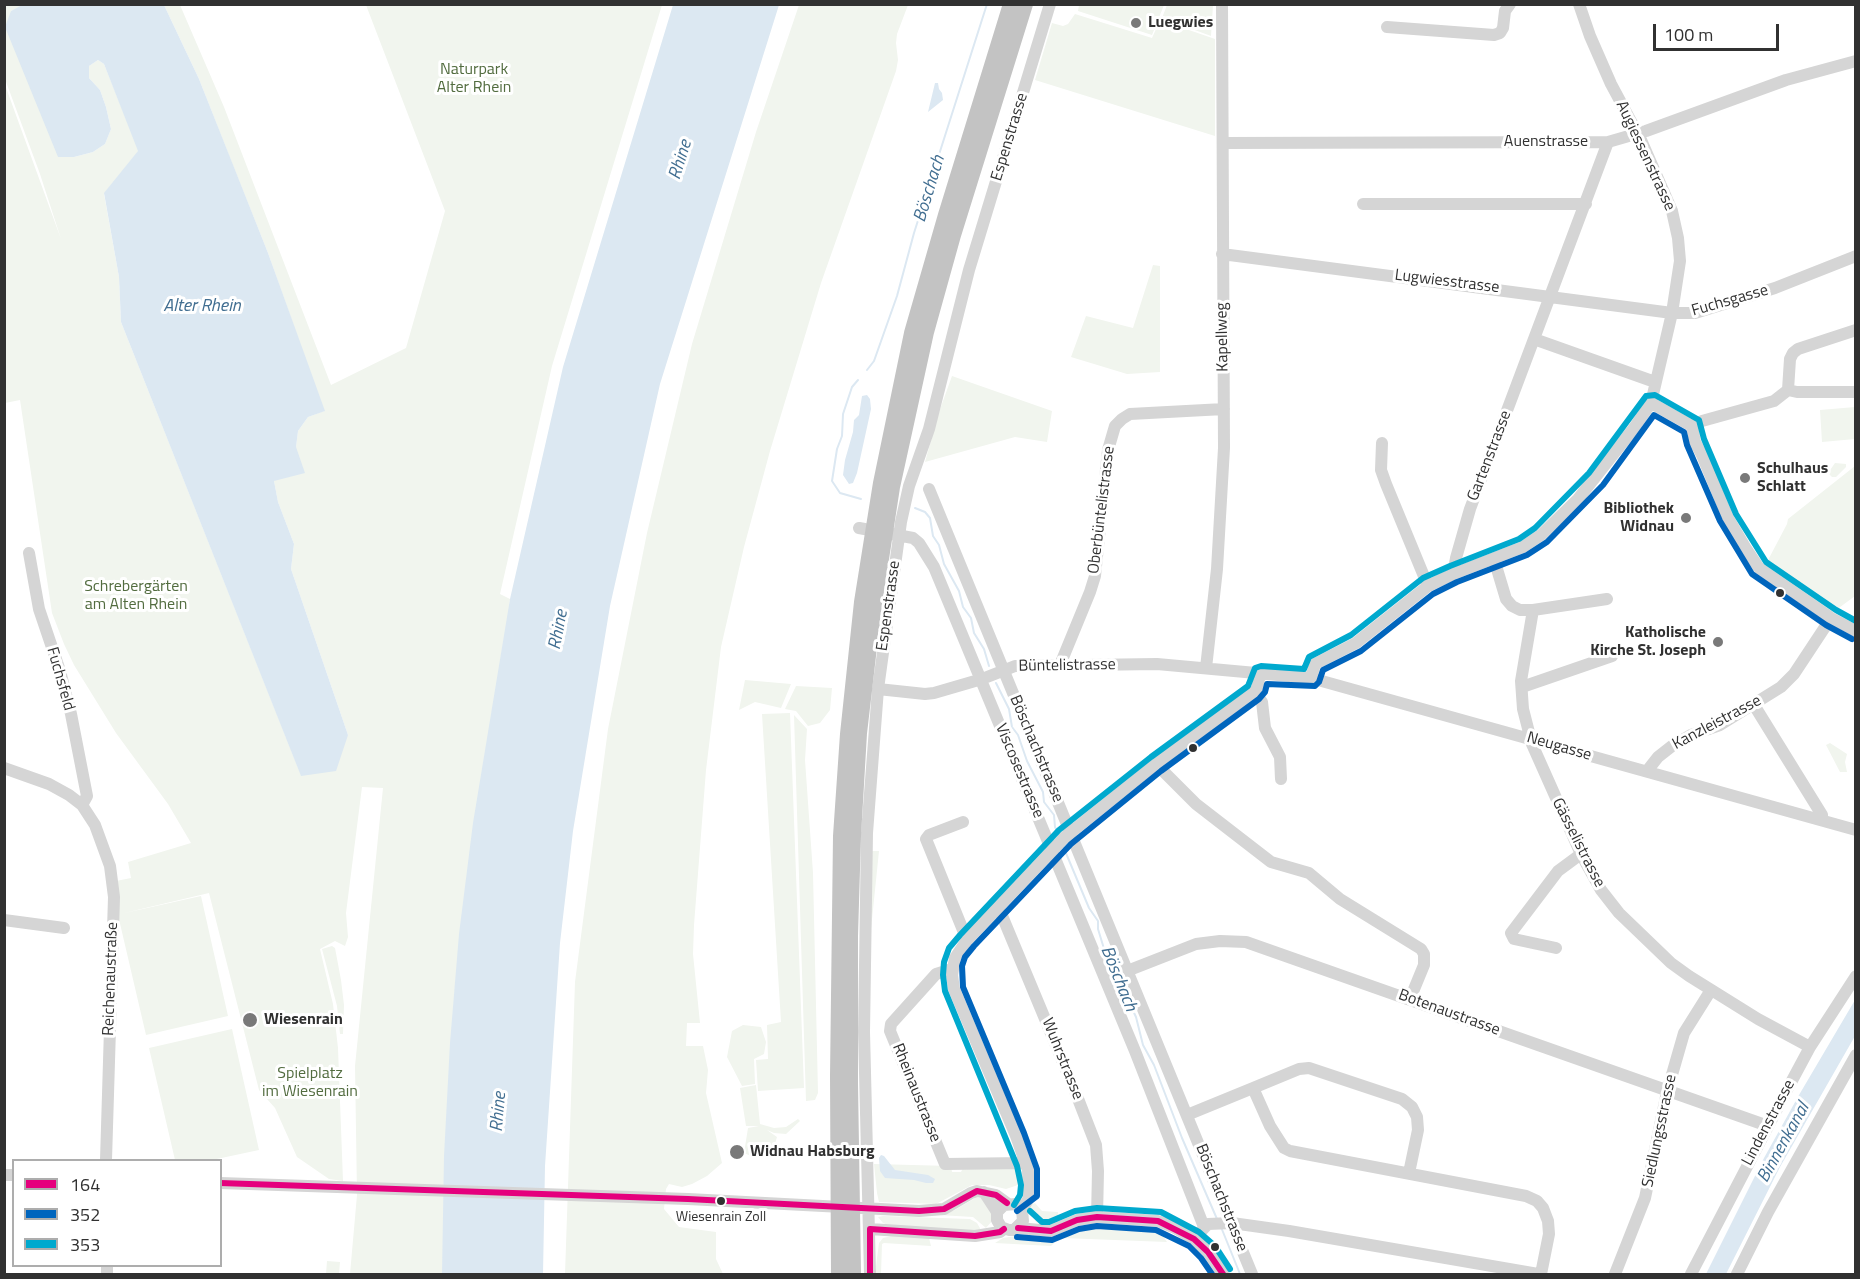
<!DOCTYPE html>
<html>
<head>
<meta charset="utf-8">
<style>
	body { margin:0 }
	#map { position:relative; width:1860px; height:1279px; overflow:hidden; background:#fff; font-family:"Titillium Web",sans-serif }
	canvas { display:block }
	.frame { position:absolute; inset:0; border:6px solid #313131; pointer-events:none }
	.legend { position:absolute; left:12px; top:1159px; width:210px; height:108px; box-sizing:border-box; background:#fff; border:2px solid #adadad; margin:0; padding:8px 10px; list-style:none; font-size:18px; color:#313131 }
	.legend li { display:flex; align-items:center; gap:12px; height:30px }
	.legend b { width:30px; border:2px solid #adadad }
	.scale { position:absolute; left:1653px; top:24px; width:126px; height:27px; box-sizing:border-box; border:3px solid #313131; border-top:0; padding-left:8px; font-size:18px; line-height:21px; white-space:nowrap; color:#313131; -webkit-text-stroke:4px #fff; paint-order:stroke }
</style>
</head>
<body>
<div id="map">
<canvas width="1860" height="1279"></canvas>
<div class="frame"></div>
<ul class="legend">
<li><b style="height:8px;background:#e5007d"></b>164</li>
<li><b style="height:8px;background:#0065bd"></b>352</li>
<li><b style="height:8px;background:#00a9ce"></b>353</li>
</ul>
<div class="scale">100 m</div>
</div>
<script>
const ctx = document.querySelector('canvas').getContext('2d');
ctx.lineJoin = 'round';
function fill(path, color) { ctx.fillStyle = color; ctx.fill(path, 'evenodd'); }
const poly = rows => new Path2D(rows.map(r => 'M' + r).join(''));
function trace(path, color, width, dash) { ctx.strokeStyle = color; ctx.lineWidth = width; ctx.lineCap = dash ? 'butt' : 'round'; ctx.setLineDash(dash || []); ctx.stroke(path); }
function write(font, color, halo, rows, align = 'center') {
  ctx.font = font + ' "Titillium Web",sans-serif'; ctx.lineWidth = 6; ctx.setLineDash([]); ctx.textBaseline = 'middle'; ctx.strokeStyle = halo; ctx.fillStyle = color; for (const [text, x, y, turn = 0] of rows) {
    ctx.save(); ctx.translate(x, y); ctx.rotate((+turn || 0) * Math.PI / 180); ctx.textAlign = isNaN(turn) ? turn : align; if (halo) ctx.strokeText(text, 0, 0); ctx.fillText(text, 0, 0); ctx.restore();
  }
}
const green = poly([
	[5,5,24,5,11,11,74,157,93,152,105,144,111,129,106,107,100,90,89,78,89,66,98,60,104,64,139,151,104,194,119,277,121,322,301,775,348,735,291,569,294,544,278,502,274,481,296,447,298,431,308,417,324,411,268,253,232,163,199,79,164,5,180,5,224,107,331,385,406,348,445,211,366,5,662,5,552,366,500,594,510,599,444,1274,350,1274,357,1195,355,1066,383,788,362,787,346,913,348,937,345,946,335,941,320,949,333,1004,338,1048,343,1181,329,1179,297,1157,275,1108,259,1090,209,893,120,914,201,896,228,1016,146,1035,118,915,116,881,131,878,128,862,191,843,168,804,116,733,74,665,64,644,52,613,20,400,5,403,4,82,61,239,40,174,5,79],
	[799,5,908,5,897,34,896,43,898,60,896,71,821,283,770,451,744,547,721,647,706,770,694,925,693,954,700,1023,687,1023,686,1046,703,1046,708,1070,706,1093,722,1163,707,1176,692,1184,682,1187,669,1184,666,1189,664,1209,679,1227,716,1232,716,1259,723,1274,565,1274,575,982,608,729,647,533,692,344,756,132],
	[1079,5,1079,4,1164,5,1152,35,1078,11],
	[1167,5,1213,5,1211,36,1162,18],
	[1075,14,1152,38,1160,20,1215,39,1215,136,1035,80,1052,23,1063,26,1068,24],
	[1153,265,1160,266,1160,372,1127,374,1071,357,1086,316,1133,328],
	[952,376,1052,411,1047,442,1015,437,925,462,939,412],
	[1855,407,1855,439,1822,442,1820,410],
	[1835,463,1846,464,1846,467,1836,477,1832,477,1828,473],
	[1855,466,1855,596,1832,613,1776,573,1767,562,1787,524,1788,519],
	[745,680,791,684,781,708,755,702,739,710],
	[796,686,832,688,830,710,820,723,808,726,796,711,785,709],
	[790,713,804,1088,758,1091,756,1060,768,1059,767,1025,781,1022,762,714],
	[794,715,807,729,805,760,813,873,818,1093,815,1100,806,1101],
	[1830,743,1847,754,1845,762,1847,772,1840,772,1826,745],
	[872,851,879,851,871,929],
	[332,946,335,948,341,980,344,1005,343,1034,340,1034,337,1006,322,949],
	[743,1025,761,1027,766,1042,764,1054,754,1059,755,1084,742,1086,727,1057,732,1031],
	[232,1029,259,1150,212,1160,175,1160,149,1048],
	[756,1085,760,1124,774,1128,786,1127,798,1119,800,1121,786,1134,774,1133,767,1130,777,1137,774,1147,751,1156,744,1153,748,1128,759,1126,746,1126,740,1088],
	[874,1164,951,1166,952,1172,961,1172,963,1168,1018,1168,1022,1172,1024,1183,1006,1189,989,1185,972,1185,936,1204,879,1202,877,1193],
	[977,1197,981,1198,991,1206,992,1221,986,1228,973,1217,939,1215,955,1210],
	[1035,1203,1042,1211,1058,1212,1058,1223,1052,1225,1042,1225,1036,1222,1029,1210,1030,1205],
	[883,1216,970,1219,977,1223,981,1230,975,1231,888,1225,883,1223,878,1217],
	[1098,1224,1151,1228,1159,1230,1167,1242,1062,1238,1055,1242,1051,1246,995,1243,1003,1238,1022,1235,1041,1239,1052,1238,1074,1228],
	[892,1236,929,1238,931,1246,884,1243,882,1244,881,1274,875,1274,879,1243,883,1238],
	[327,1261,340,1262,339,1274,326,1274]
]);
const water = poly([
	[24,4,164,5,199,79,268,253,325,411,308,417,298,431,296,447,305,473,274,481,278,502,294,544,291,569,348,735,336,771,301,776,121,322,119,277,104,193,138,151,104,64,98,60,89,66,89,78,100,90,106,107,111,129,105,144,93,152,74,157,58,157,5,27,11,11],
	[673,5,779,5,660,384,610,606,573,831,560,943,545,1166,543,1274,442,1274,444,1156,450,1043,459,934,473,823,510,599,563,367],
	[935,83,938,83,939,89,942,93,943,100,928,112],
	[867,395,870,399,871,409,857,473,853,483,849,484,843,475,845,460,853,432,854,420,859,415,862,396],
	[1855,1000,1855,1036,1780,1167,1726,1274,1706,1274,1764,1158,1799,1095],
	[881,1155,884,1156,895,1170,928,1175,935,1179,933,1183,926,1183,914,1180,885,1178,880,1171,879,1158]
]);
const stream = poly([
	[867,370,874,361,897,296,914,233,987,4],
	[858,380,852,387,843,414,842,436,837,449,832,481,840,493,861,499],
	[915,508,925,512,930,518,933,536,939,545,944,564,959,591,963,607,971,618,974,633,984,649,989,666],
	[996,683,1009,709,1012,727,1018,735,1027,761,1043,792,1044,802,1054,815,1055,827,1059,835],
	[1063,846,1089,908,1098,921,1098,929,1105,952,1136,1017,1143,1045,1154,1065,1182,1138,1217,1219],
	[1221,1227,1240,1274]
]);
const minor = poly([
	[1387,27,1494,35,1500,33,1503,28,1505,11,1510,4],
	[1223,143,1608,142,1646,131,1786,80,1856,61],
	[1363,204,1586,204],
	[1222,254,1672,313,1680,261,1678,238,1672,211,1641,140,1611,84,1590,36,1579,4],
	[1534,339,1655,382],
	[1788,390,1790,359,1793,353,1798,349,1856,330],
	[1651,403,1692,426],
	[1692,426,1695,442,1702,455,1728,518,1745,547,1759,568,1831,618,1856,631],
	[1692,426,1702,421,1774,401,1788,390,1797,392,1856,392],
	[1382,443,1381,470,1386,484,1428,586],
	[929,489,1252,1274],
	[859,528,913,538,919,543,934,567,1135,1051,1204,1227],
	[29,553,39,609,60,671,71,714,87,796,82,805],
	[1494,559,1506,599,1512,606,1520,610,1533,610,1521,681,1523,709,1532,744,1581,854,1601,890,1619,913,1671,963,1689,976,1758,1019,1810,1047],
	[1453,574,1456,558,1470,509,1608,142],
	[1533,610,1607,599],
	[1060,665,1090,592,1095,576,1108,450,1115,426,1122,419,1130,414,1224,409],
	[1206,668,1217,569,1224,448,1222,4],
	[1311,678,1315,664,1356,643,1428,586,1453,574,1523,547,1541,535,1578,499,1634,428,1651,403,1672,313,1695,313,1775,288,1856,256],
	[1522,687,1612,656],
	[878,689,925,694,934,693,982,679,1015,666,1157,664,1311,678,1856,830],
	[1254,692,1262,702,1265,728,1280,757,1281,779],
	[1754,705,1822,815,1820,820],
	[1156,764,1196,804,1271,862,1309,873,1340,899,1421,949,1424,954,1424,965,1410,999],
	[4,768,49,784,69,795,82,805,95,825,110,866,114,897,106,1160],
	[1647,771,1658,757,1672,746,1691,735,1720,725,1781,687,1794,674,1831,618],
	[963,822,929,835,926,839,967,940],
	[998,906,1075,1091,1096,1145,1098,1171,1097,1217],
	[4,920,64,928],
	[1556,948,1514,939,1511,933,1558,871,1581,854],
	[952,969,936,974,891,1024,890,1031,945,1164,1026,1163],
	[1127,971,1196,944,1220,941,1246,942,1768,1126],
	[1253,1088,1299,1069,1309,1068,1402,1099,1412,1107,1417,1117,1418,1130,1409,1173],
	[1187,1115,1253,1088,1270,1126,1284,1148,1290,1151,1526,1196,1537,1201,1543,1208,1548,1221,1549,1234,1541,1274],
	[4,1175,14,1175],
	[220,1183,688,1199,919,1211,944,1209,971,1193,977,1191,996,1195,1007,1203],
	[984,1192,997,1212,997,1220,1001,1227,1009,1230,1014,1230,1023,1221,1022,1210,1016,1204,1004,1205,997,1212],
	[1022,1210,1029,1198,1028,1170,1016,1136,954,989,952,975,955,958,967,940,1065,837,1156,764,1254,692,1257,688,1260,675],
	[1018,1228,1051,1231,1077,1220,1097,1217,1158,1221,1175,1228,1194,1239,1208,1252,1223,1274],
	[870,1229,975,1236,1000,1232,1004,1229],
	[1194,1239,1208,1224,1232,1223,1289,1231,1538,1274],
	[107,1266,107,1274],
	[870,1274,864,1032,867,833,878,689,901,522,909,486,929,429,969,270,1050,4],
	[1615,1274,1645,1198,1667,1092,1684,1033,1711,990],
	[1691,1274,1788,1088,1810,1047,1856,976],
	[1737,1274,1768,1212,1856,1055]
]);
const highway = poly([
	[839,1274,838,1076,841,836,848,734,862,602,881,483,912,333,946,215,1011,4],
	[853,1274,850,1083,850,936,853,836,859,733,874,604,892,487,926,332,953,235,1025,4]
]);
const bus1 = poly([
	[220,1183,688,1199,919,1211,944,1209,977,1191,996,1195,1007,1203],
	[1018,1228,1051,1231,1077,1220,1097,1217,1158,1221,1194,1239,1208,1252,1223,1274],
	[870,1274,870,1229,975,1236,1000,1232,1004,1229]
]);
const bus2 = poly([
	[1017,1211,1037,1196,1037,1169,1024,1133,963,987,962,966,965,957,974,946,1071,844,1161,771,1259,699,1265,692,1267,684,1315,686,1319,682,1323,670,1361,651,1433,594,1457,582,1527,555,1547,542,1603,485,1654,415,1684,432,1687,445,1720,521,1752,574,1826,625,1852,639],
	[1017,1237,1052,1240,1079,1229,1097,1226,1156,1230,1189,1246,1201,1258,1212,1274]
]);
const bus3 = poly([
	[1014,1205,1020,1195,1021,1185,1017,1166,945,991,943,975,944,962,949,948,960,935,1059,830,1151,757,1248,686,1255,668,1261,666,1304,669,1309,657,1351,635,1423,578,1450,566,1519,539,1535,528,1589,473,1646,396,1655,395,1699,420,1704,439,1736,514,1766,562,1836,610,1856,621],
	[1030,1211,1042,1222,1049,1222,1075,1211,1097,1208,1161,1212,1199,1232,1215,1246,1230,1269]
]);
const markers = [
	[1136,23,6,"#797979"],
	[1745,478,6,"#797979"],
	[1686,518,6,"#797979"],
	[1780,593,5,"#313131"],
	[1718,642,6,"#797979"],
	[1193,748,5,"#313131"],
	[250,1020,8,"#797979"],
	[737,1152,8,"#797979"],
	[721,1201,5,"#313131"],
	[1215,1247,5,"#313131"]
];
const busNames = [
	["Wiesenrain Zoll",721,1218]
];
const poiNames = [
	["Luegwies",1148,23],
	["Schulhaus",1757,469],
	["Schlatt",1757,487],
	["Bibliothek",1674,509,"right"],
	["Widnau",1674,527,"right"],
	["Katholische",1706,633,"right"],
	["Kirche St. Joseph",1706,651,"right"],
	["Wiesenrain",264,1020],
	["Widnau Habsburg",750,1152]
];
const parkNames = [
	["Naturpark",474,70],
	["Alter Rhein",474,88],
	["Schrebergärten",136,587],
	["am Alten Rhein",136,605],
	["Spielplatz",310,1074],
	["im Wiesenrain",310,1092]
];
const streetNames = [
	["Espenstrasse",1010,137,-73],
	["Auenstrasse",1546,142],
	["Augiessenstrasse",1645,156,65],
	["Lugwiesstrasse",1447,282,7],
	["Fuchsgasse",1730,301,-16],
	["Kapellweg",1223,337,-91],
	["Gartenstrasse",1490,456,-69],
	["Oberbüntelistrasse",1102,510,-83],
	["Espenstrasse",889,606,-82],
	["Büntelistrasse",1067,666,-1],
	["Fuchsfeld",60,679,74],
	["Kanzleistrasse",1717,723,-28],
	["Neugasse",1559,747,16],
	["Böschachstrasse",1036,749,67],
	["Viscosestrasse",1019,771,67],
	["Gässelistrasse",1578,843,63],
	["Reichenaustraße",111,979,-88],
	["Botenaustrasse",1449,1013,20],
	["Wuhrstrasse",1062,1059,68],
	["Rheinaustrasse",916,1093,68],
	["Lindenstrasse",1769,1123,-62],
	["Siedlungsstrasse",1660,1131,-78],
	["Böschachstrasse",1221,1198,68]
];
const waterNames = [
	["Rhine",681,160,-73],
	["Böschach",930,189,-73],
	["Alter Rhein",202,307],
	["Rhine",559,630,-79],
	["Böschach",1118,979,68],
	["Rhine",499,1112,-85],
	["Binnenkanal",1784,1143,-61]
];
fill(green, '#f1f5ee');
fill(water, '#dce8f2');
trace(stream, '#dce8f2', 2);
trace(minor, '#d5d5d5', 12);
trace(highway, '#c3c3c3', 16);
trace(bus1, '#e5007d', 6);
trace(bus2, '#0065bd', 6);
trace(bus3, '#00a9ce', 6);
for (const [x, y, r, color] of markers) { const dot = new Path2D(); dot.arc(x, y, r, 0, 2 * Math.PI); ctx.fillStyle = color; ctx.fill(dot); trace(dot, '#fff', 2); }
write('14px', '#313131', '#fff', busNames);
write('bold 16px', '#313131', '#fff', poiNames, 'left');
write('16px', '#526c3f', '#fff', parkNames);
write('16px', '#313131', '#fff', streetNames);
write('italic 18px', '#416e91', '#fff', waterNames);
</script>
</body>
</html>
